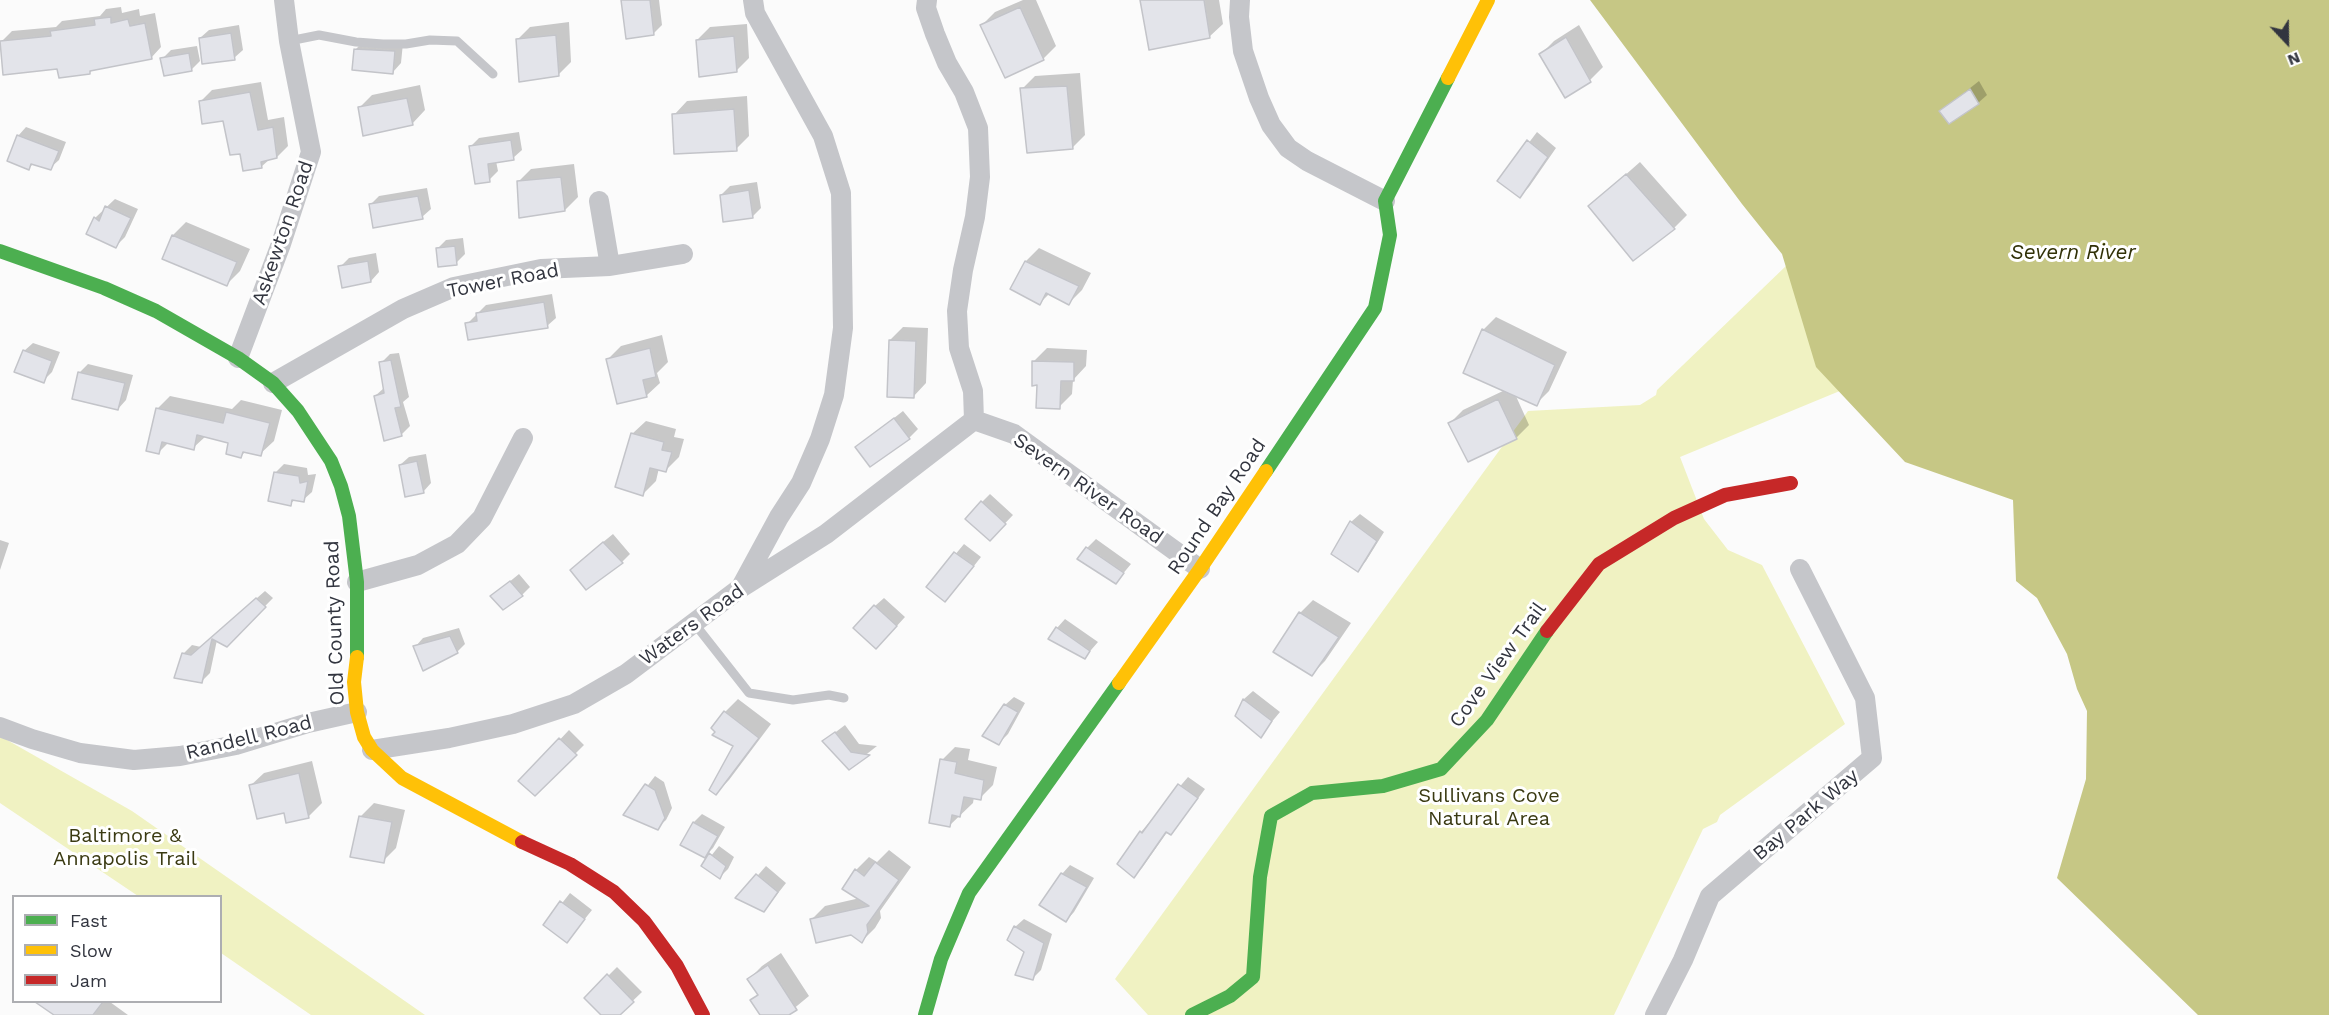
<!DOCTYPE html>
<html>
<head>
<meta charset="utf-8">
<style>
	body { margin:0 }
	#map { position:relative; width:2329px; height:1015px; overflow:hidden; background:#fbfbfb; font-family:"Work Sans",sans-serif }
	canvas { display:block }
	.legend { position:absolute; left:12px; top:895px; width:210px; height:108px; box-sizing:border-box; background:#fff; border:2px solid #adaeb2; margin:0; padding:8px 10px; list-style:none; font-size:18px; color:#32353f }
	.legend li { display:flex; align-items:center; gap:12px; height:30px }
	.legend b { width:30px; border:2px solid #adaeb2 }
	.north { position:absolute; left:2257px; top:12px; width:60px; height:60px; -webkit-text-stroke:4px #fff; paint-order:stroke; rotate:158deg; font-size:16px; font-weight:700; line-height:24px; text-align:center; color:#32353f }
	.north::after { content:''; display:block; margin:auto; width:21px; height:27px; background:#32353f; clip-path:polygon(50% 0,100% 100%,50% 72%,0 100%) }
</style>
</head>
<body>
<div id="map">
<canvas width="2329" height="1015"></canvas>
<ul class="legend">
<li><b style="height:8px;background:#4caf50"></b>Fast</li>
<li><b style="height:8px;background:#ffc107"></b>Slow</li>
<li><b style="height:8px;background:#c62828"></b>Jam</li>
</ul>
<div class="north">N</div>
</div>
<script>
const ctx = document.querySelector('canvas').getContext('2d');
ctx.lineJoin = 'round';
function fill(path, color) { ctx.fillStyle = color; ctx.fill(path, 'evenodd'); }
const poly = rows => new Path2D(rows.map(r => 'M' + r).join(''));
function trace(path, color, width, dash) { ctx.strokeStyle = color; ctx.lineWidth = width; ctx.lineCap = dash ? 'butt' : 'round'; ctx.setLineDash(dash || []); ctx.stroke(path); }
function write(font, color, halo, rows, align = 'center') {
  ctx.font = font + ' "Work Sans",sans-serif'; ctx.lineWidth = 6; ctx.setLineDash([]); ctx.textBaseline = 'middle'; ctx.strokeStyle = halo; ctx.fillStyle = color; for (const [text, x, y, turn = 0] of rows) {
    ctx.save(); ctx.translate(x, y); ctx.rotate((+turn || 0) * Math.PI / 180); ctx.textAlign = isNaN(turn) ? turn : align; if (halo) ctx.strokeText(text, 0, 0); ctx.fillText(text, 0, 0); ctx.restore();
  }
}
const green = poly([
	[1787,265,1847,388,1680,457,1704,519,1728,550,1762,565,1845,724,1720,815,1717,822,1703,829,1614,1015,1148,1015,1115,979,1528,411,1640,405,1656,395,1657,390],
	[0,736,132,811,425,1015,311,1015,221,953,220,896,138,896,0,803]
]);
const water = poly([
	[1590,0,2329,0,2329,1015,2198,1015,2057,878,2086,779,2087,711,2077,689,2067,654,2037,598,2016,581,2013,500,1905,462,1816,367,1782,254,1742,204]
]);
const shadow = poly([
	[622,0,659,0,662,25,654,33],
	[1023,0,1036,0,1056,46,1043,59,982,25,995,12],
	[1141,0,1219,0,1223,24,1209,37],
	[121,7,122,13,139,9,140,16,155,13,161,47,151,58,94,69,89,73,58,67,1,42,12,31,56,27,62,21,100,16,106,9],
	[569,22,571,62,558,75,517,40,530,27],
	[747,24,749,58,736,71,697,40,710,27],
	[239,25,243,50,234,58,200,38,209,30],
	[1579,25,1603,67,1590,80,1565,96,1541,54,1554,41],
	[364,41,403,43,401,63,393,72,356,49],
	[197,46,200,61,191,70,162,59,171,50],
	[1080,73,1085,135,1072,148,1022,89,1035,76],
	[1979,81,1987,95,1978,103,1941,111],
	[261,82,268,120,284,117,288,146,277,157,270,159,261,167,241,153,224,120,201,101,212,90],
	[420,85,425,110,412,124,359,108,372,95],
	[747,96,749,136,736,149,674,115,687,101],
	[26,127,66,142,59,160,50,168,34,163,29,168,18,136],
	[519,132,522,150,513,158,496,161,498,171,489,180,470,147,479,138],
	[1537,132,1556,148,1529,187,1520,196,1500,181],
	[1640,162,1687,215,1674,228,1633,259,1590,206],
	[574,164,578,197,565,210,518,182,531,169],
	[757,182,761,208,752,217,721,195,730,186],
	[427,188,431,209,422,217,370,205,379,196],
	[115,199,138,209,125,237,116,246,95,218],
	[186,222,250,249,240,271,227,284,164,258,173,235],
	[463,238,465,254,456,263,437,249,446,240],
	[1039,248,1091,273,1082,290,1069,303,1050,293,1040,303,1012,288,1026,261],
	[376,253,379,272,371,281,340,267,349,258],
	[552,294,556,318,547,326,467,324,486,305],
	[1496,317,1567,352,1549,391,1536,404,1515,394,1529,425,1516,438,1450,423,1463,410,1505,390,1483,330],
	[903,327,928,328,926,383,913,397,890,340],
	[662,335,668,362,657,373,660,383,646,396,608,359,621,346],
	[33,343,60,352,52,372,43,381,24,351],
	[1047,348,1087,350,1086,366,1073,380,1072,394,1059,407,1039,383,1034,361],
	[399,353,409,397,403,402,410,426,401,435,375,396,384,388,381,363,390,354],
	[88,364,133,375,126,400,118,409,79,373],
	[170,396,232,409,241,400,282,410,274,441,260,454,246,451,241,456,230,442,206,436,193,448,169,442,159,452,157,409],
	[903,411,918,429,909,438,870,465,857,447],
	[646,421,676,429,674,437,684,439,679,457,666,470,659,468,656,481,643,494,632,434],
	[426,454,431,483,423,492,400,465,409,457],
	[284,464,307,468,308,475,316,474,312,492,303,500,296,499,290,504,276,472],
	[990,494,1013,515,990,539,982,502],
	[1360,514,1384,532,1366,561,1358,570,1333,554,1351,522],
	[613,534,630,554,622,562,580,561],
	[1096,539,1131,564,1116,582,1087,548],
	[0,540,9,543,0,570],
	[964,544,981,557,954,591,929,586],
	[519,574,530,587,522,595,492,596],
	[265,591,273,598,227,645,217,640,210,673,201,682,183,654,192,645,201,647],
	[884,598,905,617,885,639,875,606],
	[1313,600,1351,623,1325,661,1312,674,1300,613],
	[1065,619,1098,642,1085,657,1057,628],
	[459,628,465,644,457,652,415,647,423,638],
	[1253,691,1280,712,1260,736,1237,716,1244,699],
	[1014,697,1025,703,1008,734,999,743,1005,705],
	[738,699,771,724,729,780,716,793,735,746,725,712],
	[845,725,859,744,877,746,849,768,824,741],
	[569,730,584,745,535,794,521,781],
	[955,747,970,749,968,760,997,767,993,785,980,798,974,797,973,803,950,825,942,760],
	[312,761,322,803,309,816,288,821,285,812,250,786,264,773],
	[655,776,664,782,672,808,666,820,657,828,626,814],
	[1188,777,1205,789,1179,824,1171,833,1168,831,1142,868,1134,876,1119,864,1141,832],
	[374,803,405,810,396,848,383,861,360,817],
	[702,814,725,827,713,848,705,856,694,822],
	[719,846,734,857,728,869,720,877,703,866],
	[889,850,911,867,880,911,881,918,875,928,862,941,851,934,812,919,825,906,860,898,856,870,869,857,877,862],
	[1070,865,1094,878,1074,912,1066,921,1062,874],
	[766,866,786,883,764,911,738,898],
	[570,893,592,910,567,941,545,925],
	[1024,919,1052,934,1041,970,1032,979,1026,952,1015,927],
	[781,953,809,996,786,1015,762,1015,752,1000,758,994,749,979,762,966],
	[617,967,642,992,618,1015,603,1015,586,998],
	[38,1002,110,1002,128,1015,56,1015]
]);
const building = poly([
	[621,0,650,0,654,35,626,39,621,0],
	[1140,0,1204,0,1210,38,1149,50,1140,0],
	[1020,7,1044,60,1005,78,980,25,1020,7],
	[111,17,111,23,128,19,130,26,145,23,152,59,90,71,90,74,59,78,57,69,3,75,0,41,51,36,50,31,95,25,94,19,111,17],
	[231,33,235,60,202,64,199,38,231,33],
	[556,35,559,76,519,82,516,39,556,35],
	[734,36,737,72,699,77,696,40,734,36],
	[1566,37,1591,82,1565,98,1539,54,1566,37],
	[354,49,395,51,393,74,352,70,354,49],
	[189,53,192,71,164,76,160,58,189,53],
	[1067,86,1073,149,1027,153,1020,88,1067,86],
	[1970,89,1979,104,1949,124,1939,111,1970,89],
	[250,92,258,130,273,127,277,158,261,162,262,168,243,171,240,154,230,155,223,121,202,124,199,101,250,92],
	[407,98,413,125,363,136,358,107,407,98],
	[734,109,737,151,674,154,672,114,734,109],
	[17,135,59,151,51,170,31,164,29,170,7,161,17,135],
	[511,140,514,160,488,164,490,182,475,184,469,146,511,140],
	[1527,140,1548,157,1520,198,1497,181,1527,140],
	[1626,174,1675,229,1633,261,1588,206,1626,174],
	[561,177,565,211,519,218,517,181,561,177],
	[749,190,753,218,723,222,720,195,749,190],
	[418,196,423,219,373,228,369,204,418,196],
	[105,206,131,218,116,248,86,234,94,217,99,221,105,206],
	[172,235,237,262,227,286,162,259,172,235],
	[455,246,457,265,438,267,436,248,455,246],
	[368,261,371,282,342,288,338,266,368,261],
	[1025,261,1079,286,1069,305,1046,293,1040,305,1010,289,1025,261],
	[544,302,548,328,468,340,465,323,477,321,476,313,544,302],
	[1482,329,1555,365,1537,406,1463,373,1482,329],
	[889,340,916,341,914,398,887,397,889,340],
	[650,348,656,377,643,380,647,397,617,404,606,359,650,348],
	[23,350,52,361,44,383,14,372,23,350],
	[391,360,401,407,395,408,402,436,384,441,374,396,384,393,379,362,391,360],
	[1032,361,1074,362,1074,381,1061,381,1060,409,1036,408,1037,385,1032,386,1032,361],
	[78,372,125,383,118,410,72,399,78,372],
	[1498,399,1517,439,1468,462,1448,423,1498,399],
	[156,408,223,423,226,412,270,423,261,456,243,452,241,458,226,454,228,443,197,435,194,450,162,442,159,454,146,451,156,408],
	[894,418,910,439,870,467,855,447,894,418],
	[631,433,664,442,662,450,672,452,666,472,650,468,643,496,615,487,631,433],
	[417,461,424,493,405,497,399,465,417,461],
	[274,472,299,476,300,483,308,481,304,502,292,500,291,506,268,501,274,472],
	[981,501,1006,524,990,541,965,519,981,501],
	[1350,521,1377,541,1358,572,1331,554,1350,521],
	[603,542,623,563,586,590,570,570,603,542],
	[1086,547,1124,573,1116,584,1077,559,1086,547],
	[954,552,974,566,945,602,926,587,954,552],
	[510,581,523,596,503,610,490,596,510,581],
	[256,598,266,607,227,647,212,639,202,683,174,678,182,653,191,655,256,598],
	[874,605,897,626,876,649,853,628,874,605],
	[1299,612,1339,637,1312,676,1273,652,1299,612],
	[1056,627,1090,651,1085,659,1048,639,1056,627],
	[450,636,458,653,423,671,413,646,450,636],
	[1243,699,1272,721,1261,738,1235,716,1243,699],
	[1004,704,1018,712,999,745,982,736,1004,704],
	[724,711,759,738,716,795,709,790,733,746,712,735,715,732,711,728,724,711],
	[835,732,851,752,870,755,849,770,822,741,835,732],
	[559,738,577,755,535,796,518,781,559,738],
	[940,759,957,762,955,773,984,780,981,800,964,797,960,817,952,815,950,827,929,823,940,759],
	[299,773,309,818,286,823,284,813,257,819,249,785,299,773],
	[645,784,655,790,665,818,658,830,623,815,645,784],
	[1178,784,1198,798,1171,835,1166,832,1134,878,1117,864,1140,831,1142,833,1178,784],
	[359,816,392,822,384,863,350,857,359,816],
	[693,822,718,836,705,858,680,845,693,822],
	[709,853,726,866,720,879,701,866,709,853],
	[875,862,899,880,867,925,868,932,862,943,851,935,816,943,810,919,869,906,842,889,855,869,864,876,875,862],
	[1061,873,1087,887,1066,922,1039,905,1061,873],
	[756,874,778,892,764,912,735,898,756,874],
	[560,901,585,919,567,943,543,925,560,901],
	[1014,926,1044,943,1033,980,1015,975,1024,952,1007,940,1014,926],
	[768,965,797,1010,789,1015,760,1015,750,1000,758,995,747,979,768,965],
	[607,974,634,1002,620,1015,601,1015,584,998,607,974],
	[35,1002,103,1002,93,1015,54,1015,35,1002]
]);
const lane = poly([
	[289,41,319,35,356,42,383,44,406,44,430,40,457,41,493,74],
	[694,623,749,693,793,700,829,695,844,698]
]);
const street = poly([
	[927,0,926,8,935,34,947,63,964,92,978,128,980,177,975,217,963,270,957,311,959,348,973,391,974,420,1014,434,1200,569],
	[1240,0,1239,17,1243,51,1259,98,1271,125,1288,148,1307,161,1385,201],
	[599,201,610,266],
	[238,358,281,244,311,152,289,41,284,0],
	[273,383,403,309,454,287,541,269,610,266,683,254],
	[357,582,418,565,457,544,482,518,523,438],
	[741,587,779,517,801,483,820,439,834,395,843,328,841,193,823,136,755,13,753,0],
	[0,727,32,739,80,753,134,760,180,756,236,745,308,723,357,712],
	[372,750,449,738,513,724,574,704,626,674,739,589,826,534,974,420],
	[1655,1015,1683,960,1710,896,1872,758,1865,698,1800,569]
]);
const fast = poly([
	[0,251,104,288,156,311,238,358,273,383,298,411,331,461,341,486,349,516,357,582,357,657],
	[1266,471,1375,308,1390,235,1385,201,1448,78],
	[925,1015,941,959,969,893,1119,683],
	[1192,1015,1230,996,1253,977,1260,877,1271,816,1312,793,1383,786,1441,769,1487,720,1547,631]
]);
const slow = poly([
	[1448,78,1488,0],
	[357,657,354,682,357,712,364,737,372,750,402,778,522,842],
	[1119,683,1200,569,1266,471]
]);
const jam = poly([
	[1547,631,1599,564,1674,518,1725,495,1791,483],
	[522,842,570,864,614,892,644,921,677,966,703,1015]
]);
const streetNames = [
	["Askewton Road",283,233,-71],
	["Tower Road",503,281,-11],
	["Severn River Road",1088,489,35],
	["Round Bay Road",1217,507,-56],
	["Old County Road",335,623,-92],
	["Waters Road",692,625,-36],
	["Cove View Trail",1498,665,-54],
	["Randell Road",249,738,-14],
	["Bay Park Way",1806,815,-40]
];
const parkNames = [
	["Sullivans Cove",1489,796],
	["Natural Area",1489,819],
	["Baltimore &",125,836],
	["Annapolis Trail",125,859]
];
const waterNames = [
	["Severn River",2073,253]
];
fill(green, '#f0f2c2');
fill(water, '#c6c785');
fill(shadow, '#0003');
fill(building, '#e3e4ea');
trace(building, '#c3c4c9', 1.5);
trace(lane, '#c5c6ca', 9);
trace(street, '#c5c6ca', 20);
trace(fast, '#4caf50', 14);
trace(slow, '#ffc107', 14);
trace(jam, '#c62828', 14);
write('20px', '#32353f', '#fff', streetNames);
write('20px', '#3a3a12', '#fff', parkNames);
write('italic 21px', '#313107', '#fff', waterNames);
</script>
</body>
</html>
